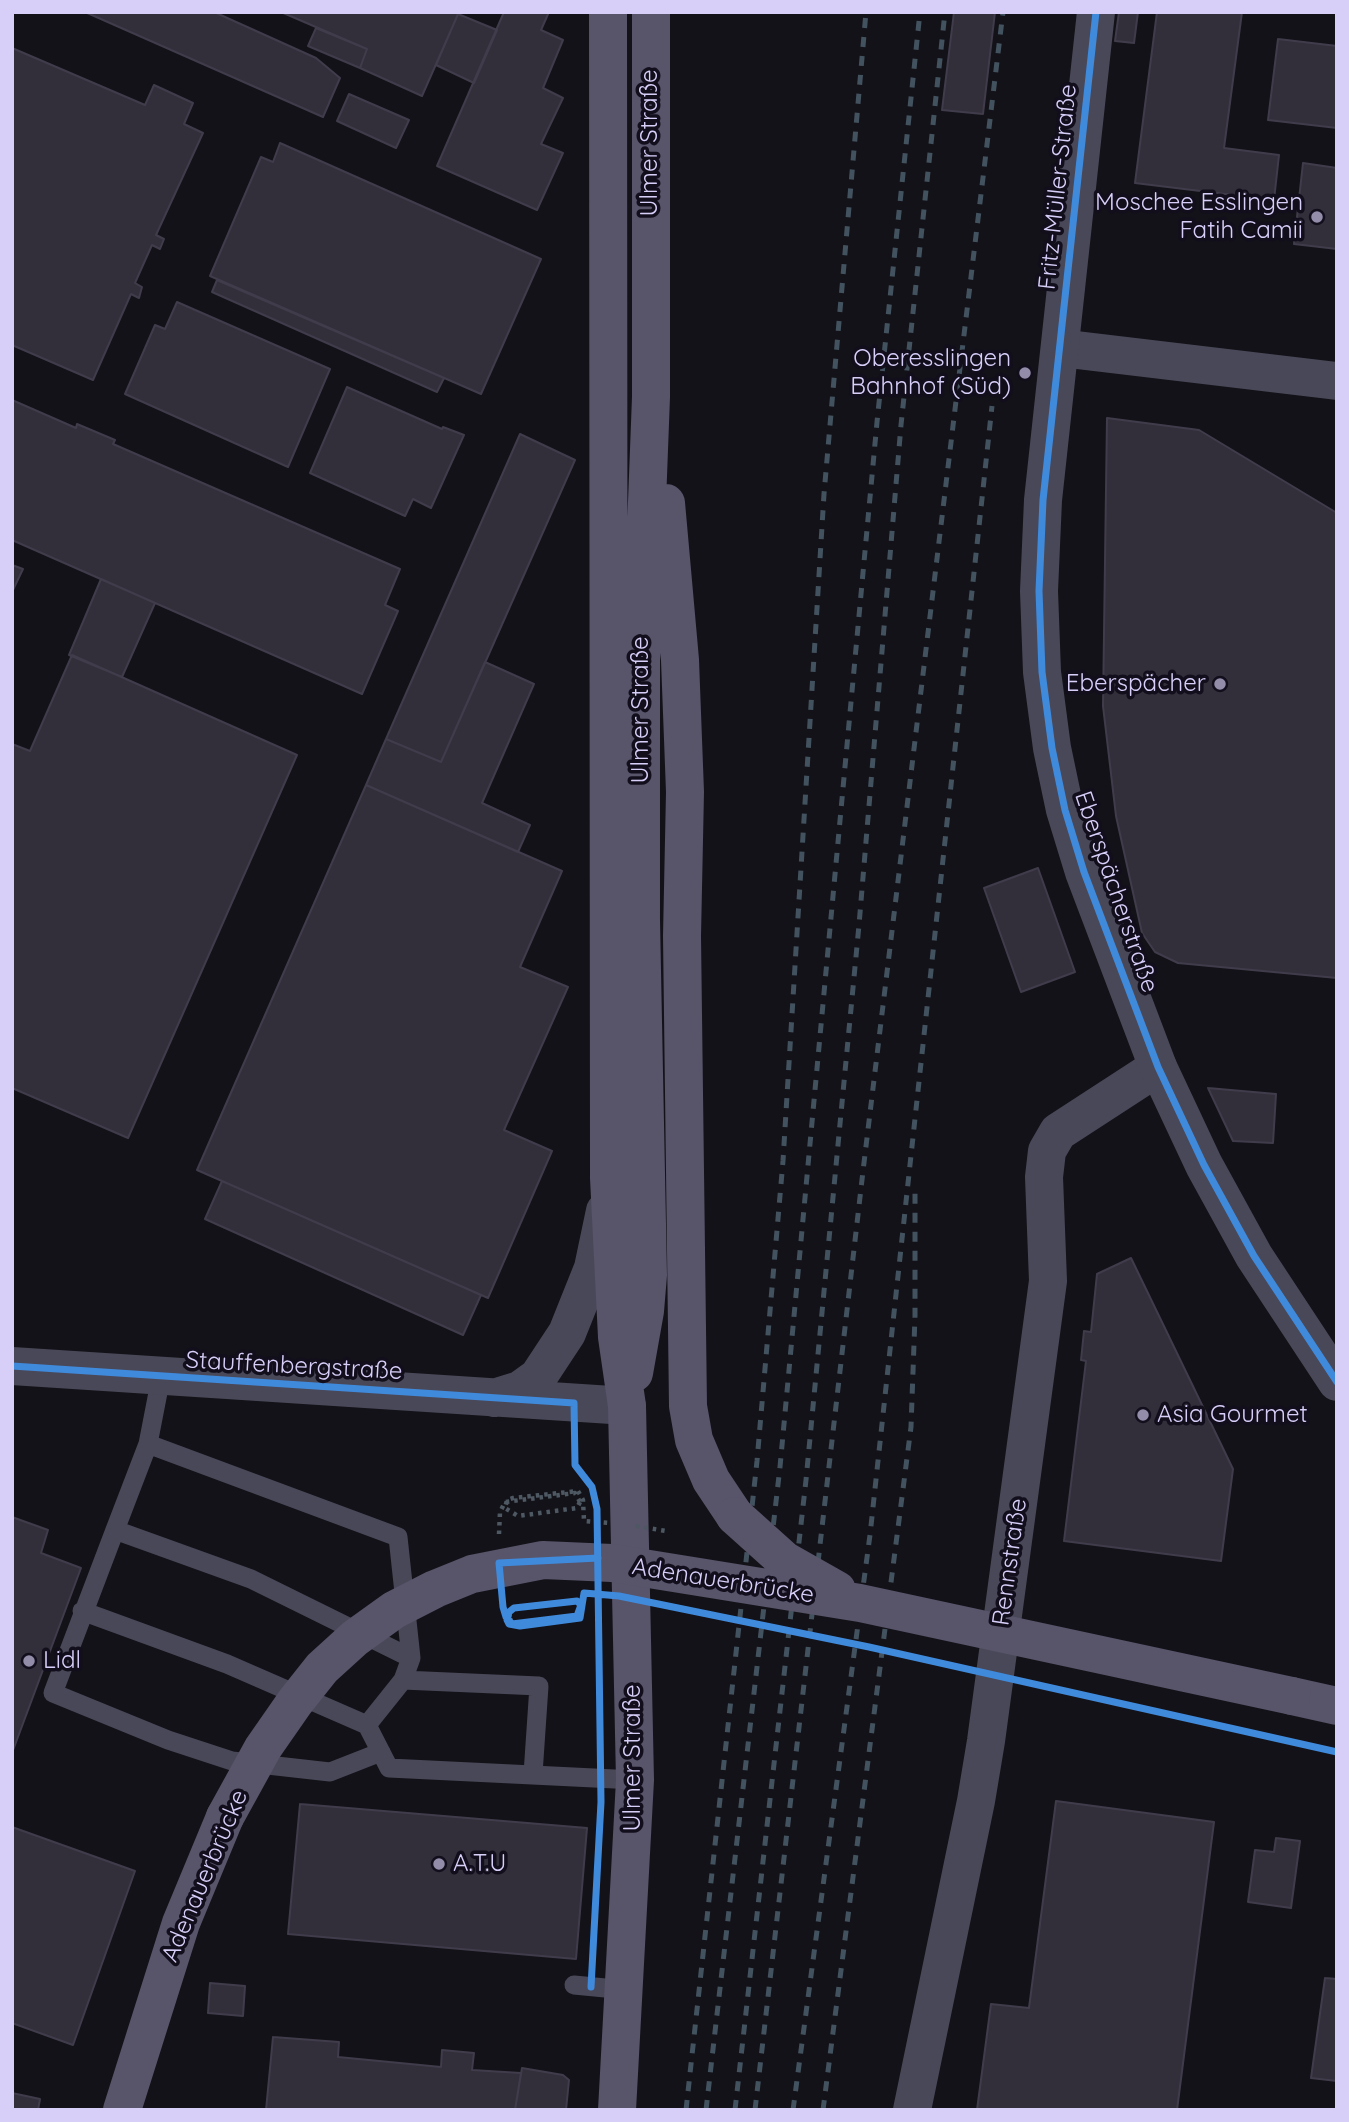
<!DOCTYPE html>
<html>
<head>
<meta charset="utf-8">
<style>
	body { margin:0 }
	#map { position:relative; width:1349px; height:2122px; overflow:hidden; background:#131218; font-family:Quicksand,sans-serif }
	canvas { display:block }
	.frame { position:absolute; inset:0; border:14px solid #d8cff9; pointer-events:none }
</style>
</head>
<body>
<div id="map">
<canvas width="1349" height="2122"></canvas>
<div class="frame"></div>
</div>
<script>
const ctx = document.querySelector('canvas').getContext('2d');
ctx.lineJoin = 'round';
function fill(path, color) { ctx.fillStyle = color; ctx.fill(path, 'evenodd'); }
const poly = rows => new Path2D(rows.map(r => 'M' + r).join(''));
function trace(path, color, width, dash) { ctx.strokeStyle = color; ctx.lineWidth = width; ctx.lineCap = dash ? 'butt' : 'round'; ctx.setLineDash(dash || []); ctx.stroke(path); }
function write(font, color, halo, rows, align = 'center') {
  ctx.font = font + ' Quicksand,sans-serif'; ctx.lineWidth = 7; ctx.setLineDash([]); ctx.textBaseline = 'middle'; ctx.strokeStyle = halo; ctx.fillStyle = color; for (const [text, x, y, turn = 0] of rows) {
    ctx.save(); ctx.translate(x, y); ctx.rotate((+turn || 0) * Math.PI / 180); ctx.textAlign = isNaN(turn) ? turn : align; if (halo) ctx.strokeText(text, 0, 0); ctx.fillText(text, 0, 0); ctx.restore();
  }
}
const building = poly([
	[85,12,214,12,316,58,340,78,323,117,85,12],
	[281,12,459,12,422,96,360,68,367,49,281,12],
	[504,12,549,12,541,30,563,40,543,88,563,98,541,144,563,153,537,210,437,166,504,12],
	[954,12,995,12,983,114,942,110,954,12],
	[1119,12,1138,12,1134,43,1115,41,1119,12],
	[1157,12,1242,12,1224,148,1279,155,1274,200,1135,183,1157,12],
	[458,14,497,30,474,83,436,65,458,14],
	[316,28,367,49,360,68,308,46,316,28],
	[1278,39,1337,46,1337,128,1268,120,1278,39],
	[12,48,145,105,154,85,193,103,184,124,203,133,156,235,164,239,160,249,152,245,135,283,142,287,139,298,131,294,93,380,12,345,12,48],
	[349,94,409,120,396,148,337,121,349,94],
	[280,143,541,259,481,394,210,276,261,157,273,162,280,143],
	[1303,163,1337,168,1337,249,1294,244,1303,163],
	[217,280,444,378,437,392,212,292,217,280],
	[177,302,330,369,288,467,125,394,155,325,165,329,177,302],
	[347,387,442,429,443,427,464,435,431,508,413,499,405,516,310,473,347,387],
	[12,400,76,428,77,424,115,440,113,444,400,569,385,605,398,611,362,694,12,540,12,400],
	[1107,418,1199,430,1337,513,1337,978,1178,963,1155,952,1142,933,1116,816,1103,706,1107,418],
	[520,434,575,460,441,762,386,739,520,434],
	[12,565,23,569,12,592,12,565],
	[101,579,155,603,122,677,69,655,101,579],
	[72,655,297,755,128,1138,12,1088,12,744,30,751,72,655],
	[485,662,534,684,482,803,530,825,518,852,366,785,386,739,441,762,485,662],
	[366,785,562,871,520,967,568,987,504,1130,552,1151,488,1298,197,1170,366,785],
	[1038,868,1075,972,1021,992,984,888,1038,868],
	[1208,1088,1276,1094,1273,1143,1233,1141,1208,1088],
	[222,1181,481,1295,463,1335,205,1219,222,1181],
	[1131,1258,1233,1469,1221,1561,1064,1541,1086,1361,1081,1360,1084,1331,1091,1332,1097,1274,1131,1258],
	[12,1517,48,1530,41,1553,81,1568,12,1753,12,1517],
	[1056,1801,1214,1822,1177,2110,977,2110,991,2004,1029,2008,1056,1801],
	[300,1804,587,1828,576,1959,288,1934,300,1804],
	[12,1827,135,1871,73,2045,12,2023,12,1827],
	[1276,1838,1300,1841,1291,1908,1248,1902,1255,1850,1274,1852,1276,1838],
	[1325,1978,1337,1979,1337,2081,1311,2078,1325,1978],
	[210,1983,245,1986,243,2016,208,2013,210,1983],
	[273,2037,339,2042,338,2057,441,2067,442,2050,474,2053,472,2070,521,2073,515,2110,266,2110,273,2037],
	[522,2068,563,2075,569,2080,566,2110,515,2110,522,2068],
	[12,2093,40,2099,38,2110,12,2110,12,2093]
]);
const path = poly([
	[499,1534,500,1512,505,1502,575,1493,580,1502],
	[502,1604,506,1617,517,1624,577,1616,581,1605]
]);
const service = poly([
	[161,1377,148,1444,115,1530,251,1579,411,1658,403,1680],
	[148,1444,398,1537,411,1658],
	[115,1530,53,1693,168,1740,232,1761,330,1772,381,1752],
	[82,1611,227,1664,367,1725],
	[533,1774,539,1686,403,1680,367,1725,389,1768,635,1780],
	[574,1985,626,1990]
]);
const minor = poly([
	[1060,348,1337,381],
	[12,1366,627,1406],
	[494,1398,520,1390,538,1377,567,1333,593,1268,605,1211],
	[912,2110,976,1801,986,1741,1048,1281,1044,1177,1047,1151,1058,1132,1158,1067]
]);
const tertiary = poly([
	[1096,12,1043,500,1039,591,1042,672,1052,748,1065,810,1084,872,1158,1067,1204,1165,1254,1256,1337,1382]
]);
const secondary = poly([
	[608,12,609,1178,617,1337,627,1406,635,1780,617,2110],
	[666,503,680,660,685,792,682,936,688,1406,694,1440,711,1480,735,1516],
	[634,1373,645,1311,648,1275,641,920,641,660,651,397,651,12],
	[1292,1696,1337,1706],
	[122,2110,181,1923,225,1817]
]);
const rail = poly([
	[686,2110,757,1461,783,1161,824,494,866,12],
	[706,2110,780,1467,877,422,920,12],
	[735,2110,806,1480,859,925,901,425,945,12],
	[755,2110,863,1171,1003,12],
	[793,2110,870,1535,992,406],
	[823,2110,911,1427,915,1316,915,1191]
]);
const pathBridge = poly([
	[580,1502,577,1508,518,1516,505,1508,507,1500,513,1498,578,1491,583,1500,584,1521,610,1523],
	[636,1526,666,1531],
	[581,1605,577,1601,514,1608,507,1620,509,1624,520,1626,580,1618,584,1598],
	[832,1639,1337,1752]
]);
const secondaryBridge = poly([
	[735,1516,784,1560,837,1590],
	[225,1817,263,1748,295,1702,322,1668,355,1638,394,1610,435,1589,472,1574,543,1560,612,1563,860,1603,1292,1696]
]);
const cycleway = poly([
	[1096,12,1043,500,1039,591,1042,672,1052,748,1065,810,1084,872,1158,1067,1204,1165,1254,1256,1337,1382],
	[12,1366,574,1403,575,1465,592,1487,597,1509,601,1802,591,1987],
	[598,1558,499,1563,503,1607,506,1617,512,1624,577,1616,581,1605,577,1601,514,1608,509,1612,507,1620,509,1624,520,1626,580,1618,584,1593,619,1596,869,1647,1337,1752]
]);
const markers = [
	[1317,217,7,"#938daa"],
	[1025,373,7,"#938daa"],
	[1220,684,7,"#938daa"],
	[1143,1415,7,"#938daa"],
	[29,1661,7,"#938daa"],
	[439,1864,7,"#938daa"]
];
const streetNames = [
	["Ulmer Straße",650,143,-90],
	["Fritz-Müller-Straße",1058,187,-84],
	["Ulmer Straße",641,710,-90],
	["Eberspächerstraße",1116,892,71],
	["Stauffenbergstraße",294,1366,3],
	["Rennstraße",1010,1562,-82],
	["Adenauerbrücke",723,1581,9],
	["Ulmer Straße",633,1758,-90],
	["Adenauerbrücke",205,1876,-67]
];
const poiNames = [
	["Moschee Esslingen",1303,203],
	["Fatih Camii",1303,231],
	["Oberesslingen",1011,359],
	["Bahnhof (Süd)",1011,387],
	["Eberspächer",1206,684],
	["Asia Gourmet",1157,1415,"left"],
	["Lidl",43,1661,"left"],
	["A.T.U",453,1864,"left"]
];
fill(building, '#322f3a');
trace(building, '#413c4b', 2);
trace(path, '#4e5863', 4.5, [3.5, 5]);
trace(service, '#494858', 19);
trace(minor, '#494858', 38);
trace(tertiary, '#494858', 38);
trace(secondary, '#58546a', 38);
trace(rail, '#43525f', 5, [10, 9]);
trace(pathBridge, '#4e5863', 4.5, [3.5, 5]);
trace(secondaryBridge, '#58546a', 38);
trace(cycleway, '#408adc', 7);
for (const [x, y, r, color] of markers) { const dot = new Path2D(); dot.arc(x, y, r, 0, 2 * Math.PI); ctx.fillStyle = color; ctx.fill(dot); trace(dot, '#120e1c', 2.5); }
write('24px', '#d8cff9', '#120e1c', streetNames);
write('24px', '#d8cff9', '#120e1c', poiNames, 'right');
</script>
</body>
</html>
